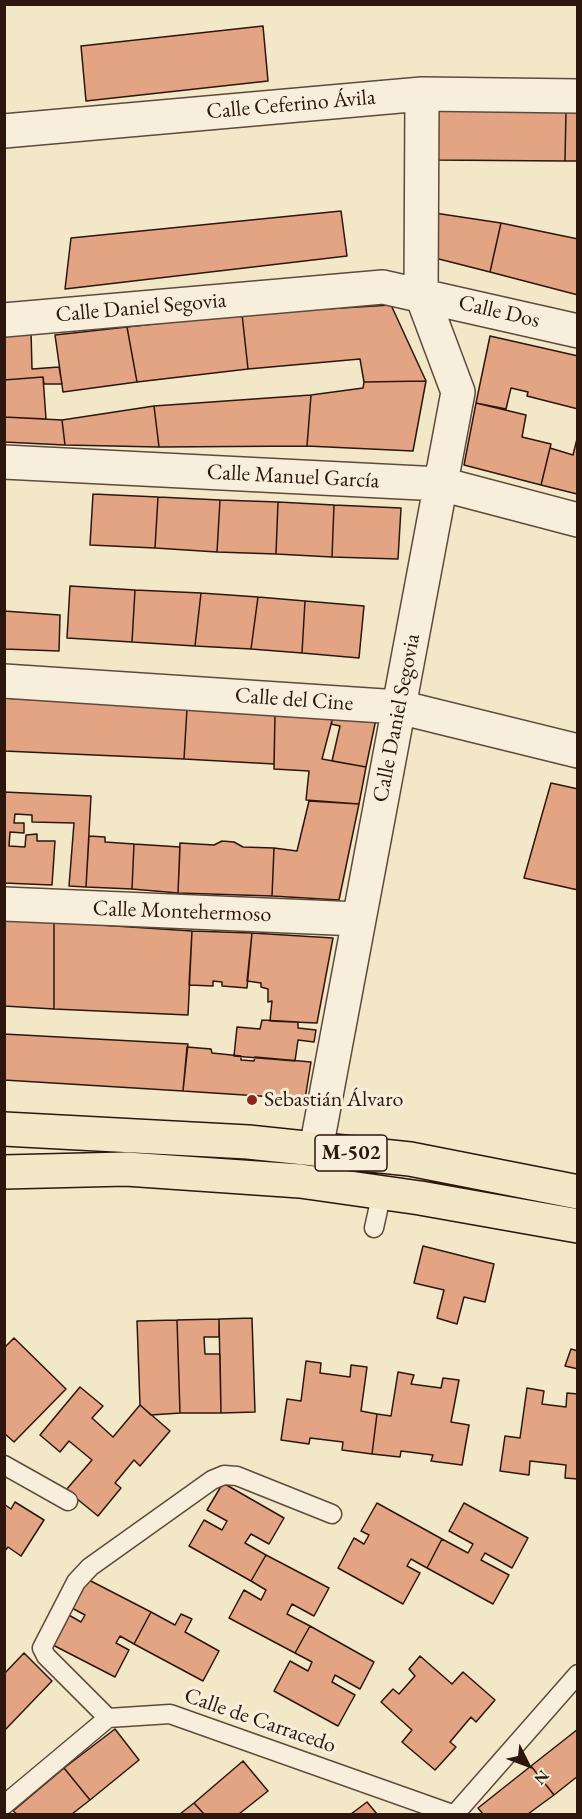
<!DOCTYPE html>
<html>
<head>
<meta charset="utf-8">
<style>
	body { margin:0 }
	#map { position:relative; width:582px; height:1819px; overflow:hidden; background:#f2e7c7; font-family:"EB Garamond",serif }
	canvas { display:block }
	.frame { position:absolute; inset:0; border:6px solid #2c160d; pointer-events:none }
	.north { position:absolute; left:498px; top:1735px; width:60px; height:60px; -webkit-text-stroke:4px #f7efdb; paint-order:stroke; rotate:132deg; font-size:16px; font-weight:700; line-height:24px; text-align:center; color:#2c160d }
	.north::after { content:''; display:block; margin:auto; width:21px; height:27px; background:#2c160d; clip-path:polygon(50% 0,100% 100%,50% 72%,0 100%) }
</style>
</head>
<body>
<div id="map">
<canvas width="582" height="1819"></canvas>
<div class="frame"></div>
<div class="north">N</div>
</div>
<script>
const ctx = document.querySelector('canvas').getContext('2d');
ctx.lineJoin = 'round';
function fill(path, color) { ctx.fillStyle = color; ctx.fill(path, 'evenodd'); }
const poly = rows => new Path2D(rows.map(r => 'M' + r).join(''));
function trace(path, color, width, dash) { ctx.strokeStyle = color; ctx.lineWidth = width; ctx.lineCap = dash ? 'butt' : 'round'; ctx.setLineDash(dash || []); ctx.stroke(path); }
function write(font, color, halo, rows, align = 'center') {
  ctx.font = font + ' "EB Garamond",serif'; ctx.lineWidth = 6; ctx.setLineDash([]); ctx.textBaseline = 'middle'; ctx.strokeStyle = halo; ctx.fillStyle = color; for (const [text, x, y, turn = 0] of rows) {
    ctx.save(); ctx.translate(x, y); ctx.rotate((+turn || 0) * Math.PI / 180); ctx.textAlign = isNaN(turn) ? turn : align; if (halo) ctx.strokeText(text, 0, 0); ctx.fillText(text, 0, 0); ctx.restore();
  }
}
const building = poly([
	[263,26,268,81,86,101,81,46,263,26],
	[434,110,566,110,565,161,433,160,434,110],
	[566,110,578,110,578,161,565,161,566,110],
	[341,211,347,256,65,289,71,238,341,211],
	[428,212,501,223,490,272,427,256,428,212],
	[501,223,578,239,578,295,490,272,501,223],
	[391,305,426,381,364,382,360,359,248,369,242,314,391,305],
	[242,314,248,369,137,382,127,327,242,314],
	[127,327,137,382,63,392,55,335,127,327],
	[4,331,31,331,32,369,59,367,62,384,44,384,43,377,4,380,4,331],
	[490,336,578,356,578,409,527,396,528,392,511,388,506,409,476,403,490,336],
	[43,377,46,419,4,417,4,380,43,377],
	[426,381,413,451,307,446,311,395,363,388,364,382,426,381],
	[311,395,307,446,159,447,154,406,311,395],
	[476,403,526,415,522,437,551,444,541,485,464,465,476,403],
	[154,406,159,447,65,445,62,420,154,406],
	[4,417,62,420,65,445,4,442,4,417],
	[578,435,577,494,541,485,550,448,573,455,578,435],
	[93,494,158,497,155,548,90,545,93,494],
	[158,497,220,500,217,552,155,548,158,497],
	[220,500,278,502,276,554,217,552,220,500],
	[278,502,334,505,332,557,276,554,278,502],
	[334,505,401,508,398,559,332,557,334,505],
	[70,586,135,590,132,642,67,638,70,586],
	[135,590,201,593,195,646,132,642,135,590],
	[201,593,258,597,251,649,195,646,201,593],
	[258,597,305,601,302,653,251,649,258,597],
	[305,601,364,606,359,658,302,653,305,601],
	[4,611,60,615,59,651,4,649,4,611],
	[4,698,187,709,184,759,4,751,4,698],
	[187,709,275,714,274,764,184,759,187,709],
	[275,714,333,717,322,759,366,767,359,804,306,800,309,771,274,769,275,714],
	[333,717,376,719,366,767,332,761,340,726,331,724,333,717],
	[551,783,578,789,578,890,524,878,551,783],
	[4,792,91,796,86,887,69,886,74,823,32,822,32,815,15,814,14,823,24,823,24,833,10,832,9,846,25,847,26,835,37,834,37,841,55,841,52,885,4,883,4,792],
	[309,801,359,804,339,900,272,896,274,848,297,851,309,801],
	[89,836,105,837,105,842,134,844,132,889,86,887,89,836],
	[222,841,234,842,243,847,274,848,272,896,178,893,180,843,214,845,222,841],
	[134,844,180,847,178,893,132,889,134,844],
	[4,920,54,922,54,1009,4,1006,4,920],
	[54,922,192,931,188,1015,54,1009,54,922],
	[192,931,252,933,247,988,222,986,222,982,213,981,213,986,189,985,192,931],
	[252,933,333,938,317,1023,270,1021,272,1001,268,1002,268,989,261,987,261,983,247,981,252,933],
	[262,1020,298,1022,298,1028,316,1030,314,1042,298,1040,295,1061,234,1056,237,1027,260,1029,262,1020],
	[4,1034,188,1044,183,1091,4,1080,4,1034],
	[187,1047,211,1049,212,1053,241,1056,241,1060,254,1061,255,1057,311,1062,305,1099,183,1091,187,1047],
	[423,1246,494,1264,485,1302,464,1297,457,1324,437,1318,444,1290,414,1283,423,1246],
	[252,1318,255,1412,221,1413,219,1319,252,1318],
	[219,1319,219,1337,204,1337,205,1354,220,1354,221,1413,180,1413,177,1320,219,1319],
	[177,1320,180,1413,151,1415,140,1405,137,1321,177,1320],
	[14,1338,66,1389,14,1442,4,1433,4,1348,14,1338],
	[571,1349,578,1351,578,1369,565,1366,571,1349],
	[306,1361,321,1363,320,1373,350,1377,351,1365,367,1367,361,1411,377,1414,372,1454,342,1450,343,1442,310,1438,309,1444,281,1440,287,1399,301,1401,306,1361],
	[398,1372,414,1375,411,1384,441,1388,443,1378,459,1380,451,1422,469,1425,462,1465,431,1461,433,1455,401,1451,400,1457,372,1454,377,1414,391,1416,398,1372],
	[80,1387,103,1406,92,1418,113,1437,140,1405,170,1431,140,1466,134,1460,115,1483,121,1488,98,1516,66,1490,92,1460,69,1441,60,1452,40,1435,80,1387],
	[527,1388,544,1391,542,1404,566,1407,567,1393,578,1394,578,1479,565,1478,566,1465,530,1461,529,1475,500,1471,505,1436,520,1438,527,1388],
	[223,1483,284,1518,269,1544,251,1534,245,1543,266,1555,251,1581,189,1546,204,1520,222,1530,227,1521,207,1510,223,1483],
	[15,1502,44,1520,21,1556,8,1547,4,1552,4,1504,11,1509,15,1502],
	[377,1503,442,1539,427,1568,411,1559,407,1566,420,1573,403,1604,338,1568,354,1538,364,1544,369,1535,361,1531,377,1503],
	[464,1503,528,1538,512,1568,485,1553,481,1560,509,1575,493,1604,427,1568,442,1539,468,1553,473,1544,449,1531,464,1503],
	[266,1555,329,1588,314,1616,292,1604,287,1614,310,1626,295,1653,229,1618,244,1590,261,1600,266,1590,251,1581,266,1555],
	[85,1578,151,1612,134,1644,120,1636,116,1643,129,1650,115,1677,51,1644,67,1614,81,1622,85,1615,70,1607,85,1578],
	[151,1612,175,1625,181,1614,192,1619,185,1632,219,1651,203,1681,134,1644,151,1612],
	[310,1626,374,1662,360,1689,335,1675,332,1682,355,1695,338,1726,274,1691,290,1661,308,1671,312,1662,295,1653,310,1626],
	[24,1653,52,1681,4,1731,4,1674,24,1653],
	[420,1656,452,1684,463,1672,495,1700,476,1722,471,1717,450,1742,456,1747,435,1770,402,1742,412,1730,381,1702,393,1689,399,1694,415,1676,409,1669,420,1656],
	[115,1729,139,1760,90,1800,64,1768,115,1729],
	[578,1729,578,1776,554,1795,531,1766,578,1729],
	[243,1761,268,1791,239,1814,204,1814,194,1803,243,1761],
	[531,1766,554,1795,528,1814,483,1814,478,1808,531,1766],
	[64,1768,90,1800,72,1814,17,1814,13,1811,64,1768],
	[367,1802,377,1814,351,1814,367,1802],
	[194,1803,204,1814,180,1814,194,1803]
]);
const lane = poly([
	[374,1228,382,1192],
	[4,1465,68,1501],
	[108,1718,46,1656,42,1648,76,1582,90,1567,212,1480,224,1475,237,1476,332,1514],
	[4,1805,108,1718,170,1714,452,1814],
	[455,1814,578,1674]
]);
const street = poly([
	[4,131,422,94,578,96],
	[4,320,383,287,578,331],
	[4,462,441,484,578,520],
	[4,681,399,707,578,751],
	[4,904,359,919],
	[316,1149,458,392,421,293,422,94]
]);
const primary = poly([
	[4,1129,248,1142,410,1159,578,1192],
	[4,1172,126,1169,300,1181,420,1198,578,1226]
]);
const markers = [
	[252,1100,6,"#8f2418"]
];
const shields = [
	[351,1153,72]
];
const shieldNames = [
	["M-502",351,1153]
];
const streetNames = [
	["Calle Ceferino Ávila",291,105,-5],
	["Calle Daniel Segovia",141,308,-5],
	["Calle Dos",499,312,13],
	["Calle Manuel García",293,477,3],
	["Calle del Cine",294,700,4],
	["Calle Daniel Segovia",397,718,-79],
	["Calle Montehermoso",182,912,2],
	["Calle de Carracedo",260,1721,19]
];
const poiNames = [
	["Sebastián Álvaro",264,1100]
];
fill(building, '#e3a483');
trace(building, '#2c160d', 1.5);
trace(lane, '#5e4a3c', 21);
trace(street, '#5e4a3c', 36);
trace(primary, '#2c160d', 36);
trace(lane, '#f7efdb', 18);
trace(street, '#f7efdb', 33);
trace(primary, '#f2e7c7', 33);
for (const [x, y, r, color] of markers) { const dot = new Path2D(); dot.arc(x, y, r, 0, 2 * Math.PI); ctx.fillStyle = color; ctx.fill(dot); trace(dot, '#f7efdb', 2); }
for (const [x, y, w] of shields) { const box = new Path2D(); box.roundRect(x - w / 2, y - 18, w, 36, 4.5); ctx.fillStyle = '#f7efdb'; ctx.fill(box); trace(box, '#2c160d', 1.5); }
write('bold 21px', '#2c160d', null, shieldNames);
write('22px', '#2c160d', '#f7efdb', streetNames);
write('22px', '#2c160d', '#f7efdb', poiNames, 'left');
</script>
</body>
</html>
